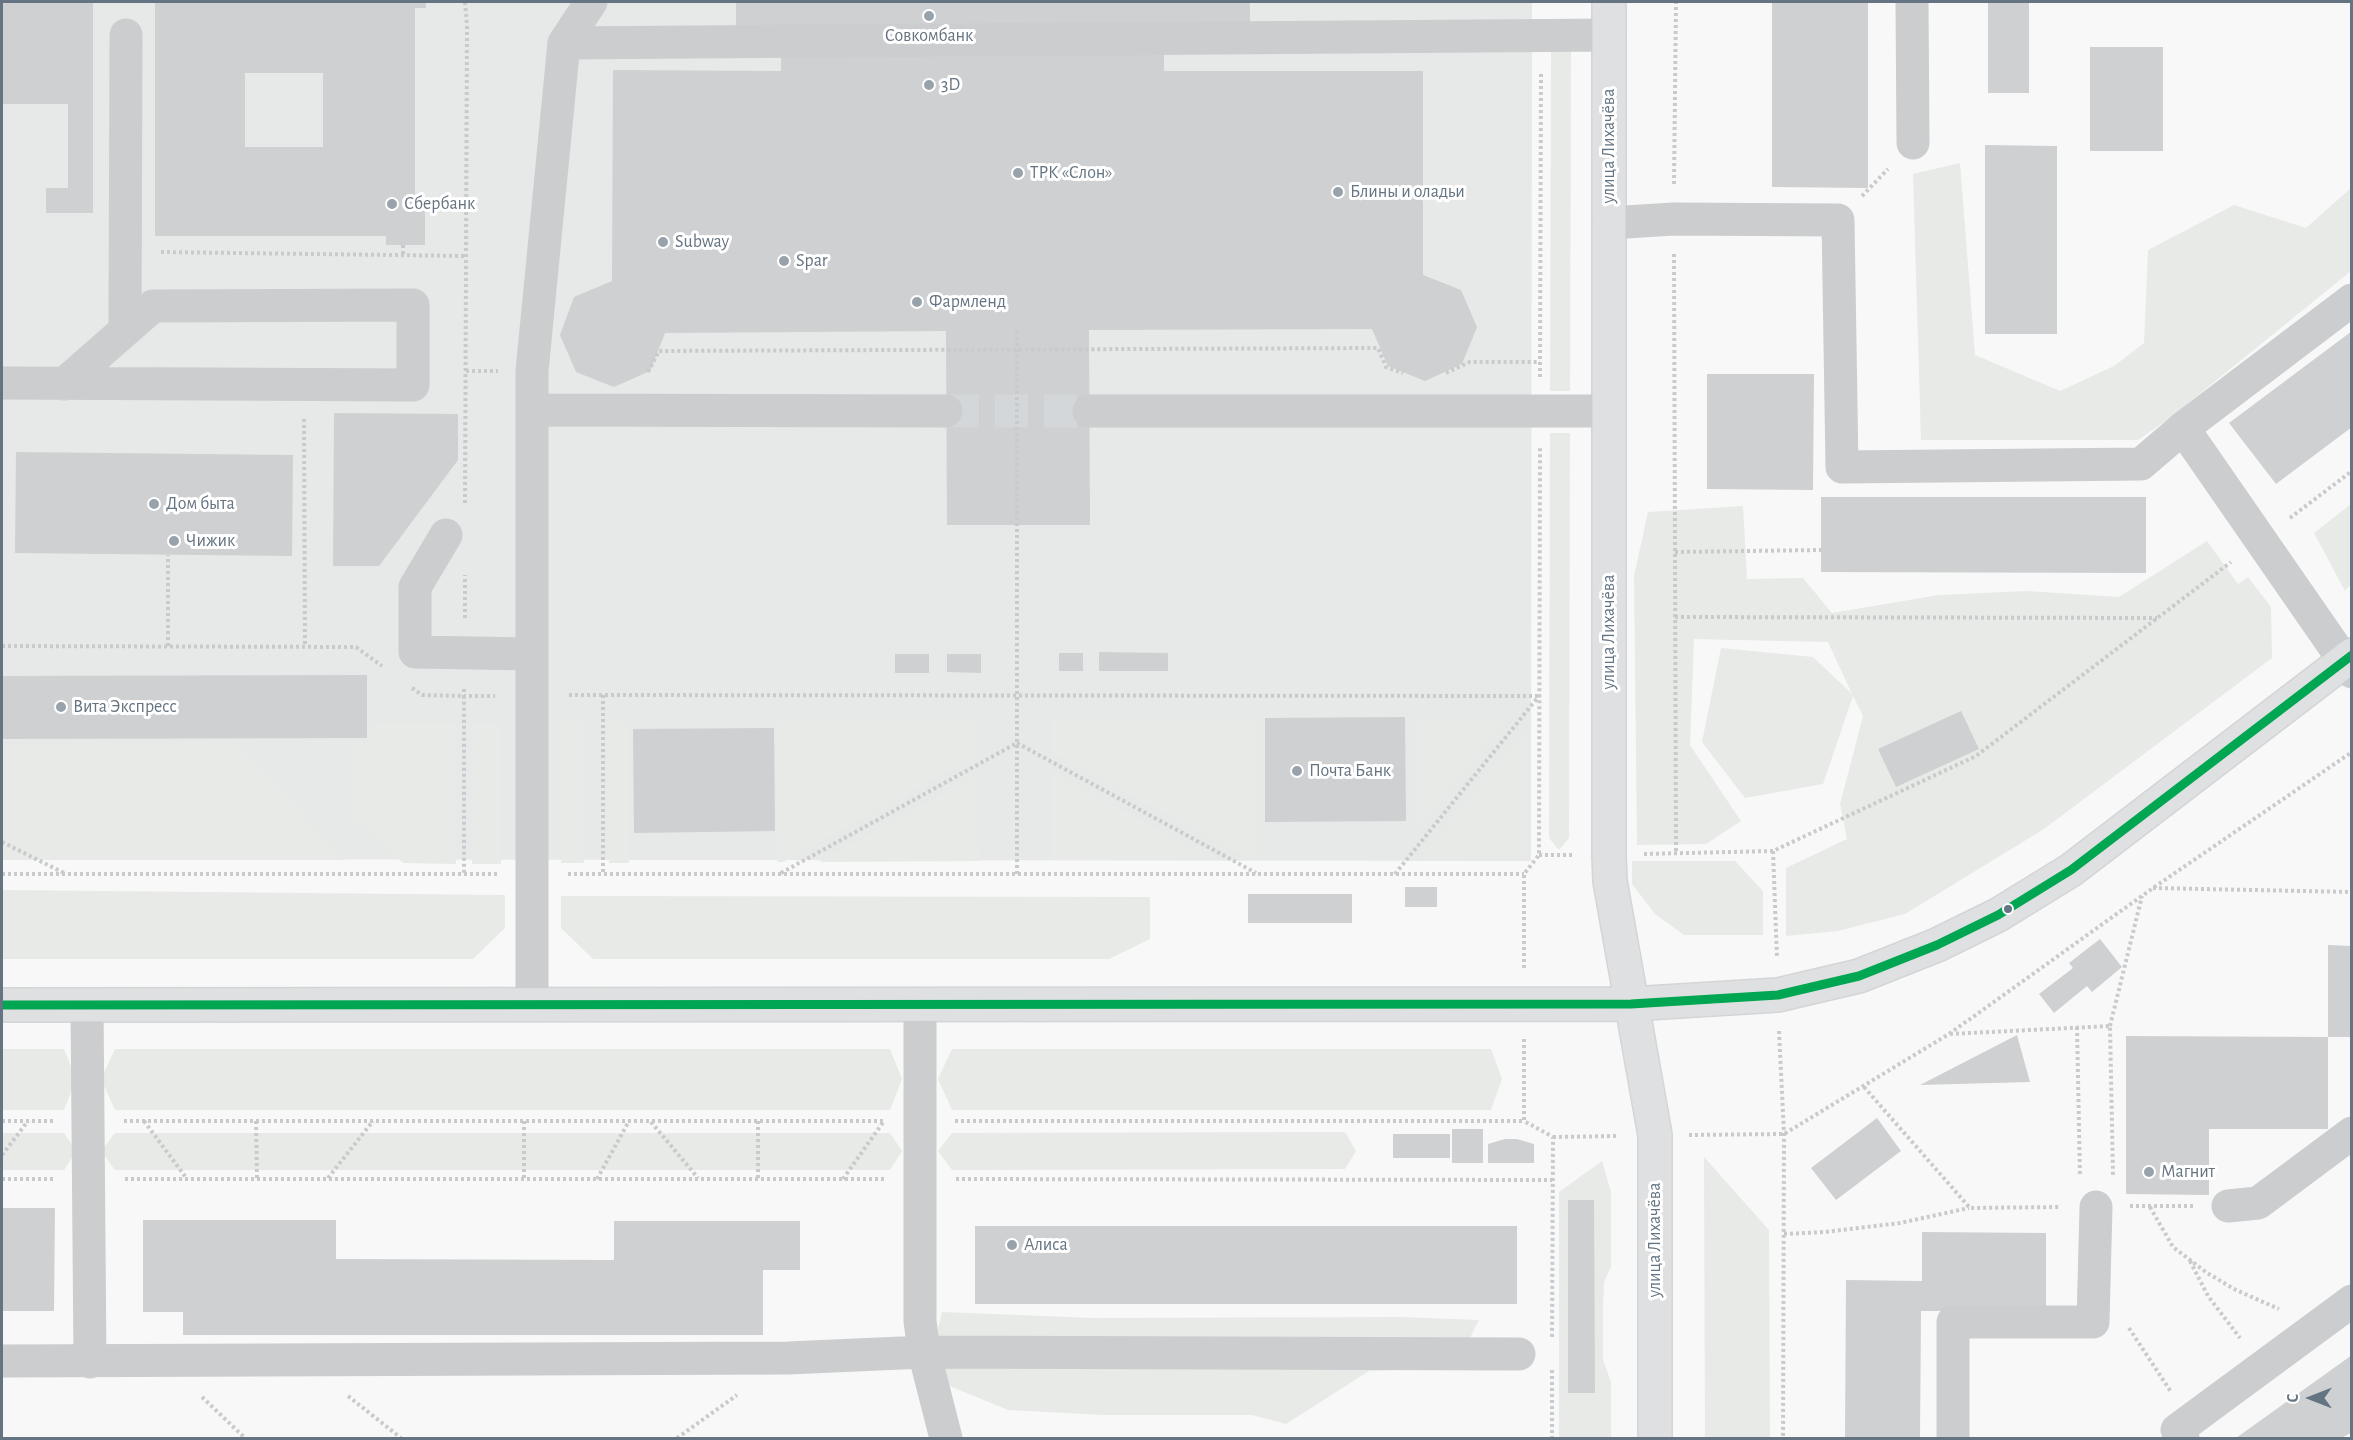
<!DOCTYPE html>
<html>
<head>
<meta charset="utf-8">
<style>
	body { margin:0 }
	#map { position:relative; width:2353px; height:1440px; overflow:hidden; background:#f8f8f8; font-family:"Alegreya Sans",sans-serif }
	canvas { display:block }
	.frame { position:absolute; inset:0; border:3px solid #657482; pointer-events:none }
	.north { position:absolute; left:2281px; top:1368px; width:60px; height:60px; -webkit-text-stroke:4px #fff; paint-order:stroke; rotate:270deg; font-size:16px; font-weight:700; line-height:24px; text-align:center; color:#657482 }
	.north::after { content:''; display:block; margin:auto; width:21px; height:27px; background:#657482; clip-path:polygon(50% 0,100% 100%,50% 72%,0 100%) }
</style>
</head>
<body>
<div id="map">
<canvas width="2353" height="1440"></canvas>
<div class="frame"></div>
<div class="north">С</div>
</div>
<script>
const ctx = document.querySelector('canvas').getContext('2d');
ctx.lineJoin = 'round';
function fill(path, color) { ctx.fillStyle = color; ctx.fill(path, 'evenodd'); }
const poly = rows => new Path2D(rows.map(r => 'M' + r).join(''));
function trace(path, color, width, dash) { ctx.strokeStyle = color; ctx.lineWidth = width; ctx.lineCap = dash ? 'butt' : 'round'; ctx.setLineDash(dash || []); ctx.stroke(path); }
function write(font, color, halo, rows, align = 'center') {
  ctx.font = font + ' "Alegreya Sans",sans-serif'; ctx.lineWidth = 6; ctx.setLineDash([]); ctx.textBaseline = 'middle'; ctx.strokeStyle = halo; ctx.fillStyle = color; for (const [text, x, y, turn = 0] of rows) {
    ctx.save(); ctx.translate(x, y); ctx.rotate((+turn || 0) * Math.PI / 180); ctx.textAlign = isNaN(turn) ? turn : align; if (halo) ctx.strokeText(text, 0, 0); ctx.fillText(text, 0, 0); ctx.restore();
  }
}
const built = poly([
	[2,2,1532,2,1531,861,2,859]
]);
const green = poly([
	[1551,51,1571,51,1570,391,1550,391],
	[1960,163,1975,355,2060,391,2114,366,2144,343,2148,250,2234,205,2306,228,2351,188,2351,271,2171,417,2138,440,1921,440,1913,174],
	[1550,433,1570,433,1569,838,1559,850,1549,838],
	[2351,504,2351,584,2345,591,2314,533],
	[1743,506,1747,579,1803,578,1832,613,1939,595,2027,591,2119,597,2207,541,2238,584,2248,577,2271,607,2272,658,2044,829,1905,914,1838,931,1786,936,1786,868,1847,839,1840,804,1863,716,1853,696,1823,784,1745,798,1702,742,1721,648,1813,657,1852,694,1828,642,1694,639,1690,745,1741,821,1706,844,1637,845,1634,576,1648,512],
	[1417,718,1509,718,1418,830],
	[1257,719,1258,859,1249,859,1051,752,1051,720],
	[978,720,978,755,783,862,777,862,777,721],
	[561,722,583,722,584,863,561,863],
	[609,722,629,722,629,863,609,863],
	[370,723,456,723,456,864,403,863,350,816,350,743,370,743],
	[472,724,501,724,501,864,472,864],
	[1526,727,1527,858,1419,859],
	[2,745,238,745,346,860,2,860],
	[1051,771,1214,860,1051,860],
	[978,774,979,861,819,862],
	[1632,861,1735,861,1763,891,1763,935,1684,935,1655,914,1632,884],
	[2,890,505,895,505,928,473,959,2,959],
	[561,896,1150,897,1150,939,1109,959,593,959,561,928],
	[2,1049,64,1049,76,1079,64,1110,2,1110],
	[115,1049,890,1049,902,1079,890,1110,115,1110,101,1079],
	[952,1049,1491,1049,1502,1079,1491,1110,952,1110,938,1079],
	[1345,1132,1356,1151,1345,1169,952,1170,938,1151,952,1133],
	[2,1133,64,1133,76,1151,64,1170,2,1170],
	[115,1133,890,1133,902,1151,890,1170,115,1170,101,1151],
	[1704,1157,1769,1230,1770,1438,1705,1438],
	[1602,1161,1611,1192,1611,1267,1604,1282,1603,1307,1603,1360,1611,1382,1611,1438,1559,1438,1559,1192],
	[942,1312,1093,1318,1399,1317,1479,1320,1455,1368,1369,1371,1286,1424,1252,1415,1104,1415,1008,1410,947,1385,937,1332]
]);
const building = poly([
	[2,2,93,2,93,213,46,213,46,188,68,188,68,104,2,104],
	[155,2,426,2,426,8,415,8,415,206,425,206,425,245,386,245,386,236,155,236],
	[245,73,323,73,323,147,245,147],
	[736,2,1250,2,1250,27,1164,26,1164,71,1423,71,1423,275,1461,290,1477,327,1462,364,1425,381,1388,366,1372,329,1089,330,1090,525,947,525,946,331,665,333,650,371,614,387,576,372,560,335,574,297,612,281,613,70,781,71,781,26,736,26],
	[1772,2,1868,2,1868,188,1772,187],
	[1988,2,2029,2,2029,93,1988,93],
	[2090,47,2163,47,2163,151,2090,151],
	[1985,145,2057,146,2057,334,1985,334],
	[2352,331,2352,427,2276,484,2229,423],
	[1707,374,1814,374,1813,490,1707,489],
	[334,413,458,414,458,460,379,566,333,566],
	[16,452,293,455,292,556,15,553],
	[1821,497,2146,497,2146,573,1821,572],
	[1099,652,1168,653,1168,671,1099,671],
	[1059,653,1083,653,1083,671,1059,671],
	[895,654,929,654,929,673,895,673],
	[947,654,981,654,981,673,947,672],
	[367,675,367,738,2,739,2,676],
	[1961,711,1979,749,1896,787,1878,749],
	[1405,717,1406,821,1265,822,1265,718],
	[774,728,775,831,634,833,633,729],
	[1405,887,1437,887,1437,907,1405,907],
	[1248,894,1352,894,1352,923,1248,923],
	[2100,939,2122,967,2092,992,2087,986,2054,1013,2039,994,2073,968,2069,963],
	[2328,945,2352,946,2352,1037,2328,1037,2328,1129,2209,1129,2209,1195,2126,1194,2126,1036,2328,1037],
	[2017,1035,2030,1082,1920,1085],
	[1877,1118,1901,1151,1836,1200,1811,1168],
	[1452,1129,1483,1129,1483,1163,1452,1163],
	[1393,1134,1450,1134,1450,1158,1393,1158],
	[1505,1139,1517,1139,1534,1144,1534,1163,1488,1163,1488,1144],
	[1568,1200,1594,1200,1595,1393,1568,1393],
	[2,1208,55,1208,54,1311,2,1311],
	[143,1220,336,1220,336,1259,614,1260,614,1221,800,1221,800,1270,763,1270,763,1335,183,1335,183,1312,143,1312],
	[975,1226,1517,1226,1517,1304,975,1304],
	[1922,1232,2046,1233,2046,1311,1921,1311,1920,1438,1845,1438,1846,1280,1922,1281],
	[2352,1355,2352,1432,2342,1438,2236,1438]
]);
const minorTunnel = poly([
	[946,411,1089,411]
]);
const path = poly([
	[465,2,467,25,465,504],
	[1674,184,1676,2],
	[1862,196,1888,169],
	[403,245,403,255],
	[161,252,466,256],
	[1674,254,1676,853],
	[466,371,498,371],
	[648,372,659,351,1378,348,1386,367,1403,373],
	[1446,373,1470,362,1540,362],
	[1540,377,1541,72],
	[304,419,305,647],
	[2290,518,2352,471],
	[1675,552,1821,550],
	[1675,617,2157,618],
	[465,618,465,575],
	[2,646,356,647,382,666],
	[168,646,168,555],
	[412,688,422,695,464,696,464,874],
	[464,689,464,696,495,696],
	[569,695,1540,696],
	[603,695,603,874],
	[1017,743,1256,873],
	[2,842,66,874],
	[1773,851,1777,958],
	[1644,854,1773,851,1976,756,2231,562],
	[1539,855,1574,855],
	[781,873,1017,743],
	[2,874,497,874],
	[568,874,1524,874],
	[1017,874,1017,331],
	[1395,874,1539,696],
	[2153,888,2352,892],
	[1524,968,1524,874,1539,855,1540,447],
	[2110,1026,2142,896],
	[2077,1027,2080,1177],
	[1779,1031,1784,1134,1783,1438],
	[1950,1034,2110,1026,2113,1175],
	[1524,1039,1524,1121,1553,1137,1552,1339],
	[1864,1087,1970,1208,2059,1207],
	[2,1121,53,1121],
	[124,1121,884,1121],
	[144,1121,187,1179],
	[256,1121,257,1179],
	[524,1121,524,1179],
	[758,1121,758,1179],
	[955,1121,1524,1121],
	[651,1122,698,1178],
	[1689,1135,1784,1134,1949,1034,2153,888,2352,752],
	[1553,1137,1618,1136],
	[2,1155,28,1121],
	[328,1178,373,1121],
	[2,1179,54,1179],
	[125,1179,885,1179],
	[597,1179,629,1121],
	[843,1179,884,1121],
	[956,1179,1552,1180],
	[2130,1206,2194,1206],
	[2150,1207,2173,1247,2207,1273,2236,1290,2279,1309],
	[1784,1234,1825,1232,1900,1223,1969,1208],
	[2190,1261,2208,1296,2240,1338],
	[2129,1328,2171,1392],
	[1552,1370,1552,1438],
	[348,1396,401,1438],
	[202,1397,245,1438],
	[677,1438,737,1395]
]);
const minor = poly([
	[1912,2,1913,143],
	[564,43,1609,35],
	[1609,223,1674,219,1838,220,1842,467,2141,464,2183,428,2352,300],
	[125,330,126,35],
	[2,383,413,385,413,305,153,306,64,384],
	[532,410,946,411],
	[1089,411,1609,411],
	[2183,428,2352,672],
	[446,535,415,587,415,652,532,654],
	[87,1005,90,1362],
	[532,1005,532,371,564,43,591,2],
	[920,1005,920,1321,924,1352,946,1438],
	[2228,1206,2258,1203,2352,1133],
	[2,1361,788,1358,924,1352,1519,1354],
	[1953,1438,1953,1322,2093,1322,2096,1207],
	[2183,1438,2177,1430,2352,1301]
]);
const major = poly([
	[1609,2,1609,855,1610,881,1655,1135,1655,1438],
	[2,1005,1631,1004,1778,995,1859,976,1937,945,1998,915,2071,870,2352,655]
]);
const bus1 = poly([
	[2,1005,1631,1004,1778,995,1859,976,1937,945,1998,915,2071,870,2352,655]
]);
const markers = [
	[929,16,6,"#98a2ab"],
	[929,85,6,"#98a2ab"],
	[1018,173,6,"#98a2ab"],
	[1338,192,6,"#98a2ab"],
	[392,204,6,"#98a2ab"],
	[663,242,6,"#98a2ab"],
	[784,261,6,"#98a2ab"],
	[917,302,6,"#98a2ab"],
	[154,504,6,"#98a2ab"],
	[174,541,6,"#98a2ab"],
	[61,707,6,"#98a2ab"],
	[1297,771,6,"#98a2ab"],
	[2008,909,5,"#657482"],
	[2149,1172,6,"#98a2ab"],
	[1012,1245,6,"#98a2ab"]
];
const poiNames = [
	["Совкомбанк",929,36,"center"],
	["3D",941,85],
	["ТРК «Слон»",1030,173],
	["Блины и оладьи",1350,192],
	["Сбербанк",404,204],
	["Subway",675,242],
	["Spar",796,261],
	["Фармленд",929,302],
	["Дом быта",166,504],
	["Чижик",186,541],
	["Вита Экспресс",73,707],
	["Почта Банк",1309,771],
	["Магнит",2161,1172],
	["Алиса",1024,1245]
];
const streetNames = [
	["улица Лихачёва",1609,146,-90],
	["улица Лихачёва",1609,632,-90],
	["улица Лихачёва",1655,1240,-90]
];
fill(built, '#e7e8e8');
fill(green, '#e7eae6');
fill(building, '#ced0d1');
trace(minorTunnel, '#d3d7da', 33, [33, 16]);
trace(major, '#d4d5d6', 36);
trace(path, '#c9cacb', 4, [3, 3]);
trace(minor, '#cbcdce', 33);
trace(major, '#dfe0e1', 33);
trace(bus1, '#00a651', 9);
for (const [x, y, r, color] of markers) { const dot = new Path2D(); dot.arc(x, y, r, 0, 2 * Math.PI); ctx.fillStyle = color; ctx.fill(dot); trace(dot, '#fff', 2); }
write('18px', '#657482', '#fff', poiNames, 'left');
write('18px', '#657482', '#fff', streetNames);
</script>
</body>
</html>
